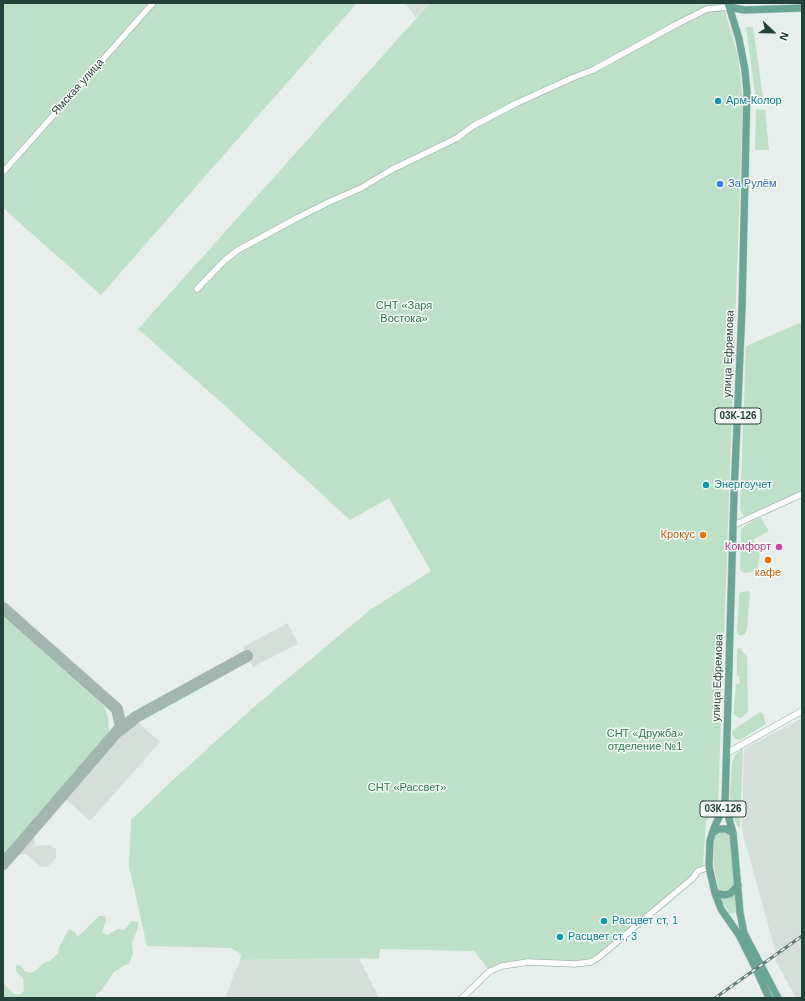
<!DOCTYPE html>
<html>
<head>
<meta charset="utf-8">
<style>
	body { margin:0 }
	#map { position:relative; width:805px; height:1001px; overflow:hidden; background:#e6efeb; font-family:Arial,sans-serif }
	canvas { display:block }
	.frame { position:absolute; inset:0; border:4px solid #24423a; pointer-events:none }
	.north { position:absolute; left:753px; top:12px; width:40px; height:40px; -webkit-text-stroke:3px #f7fbf9; paint-order:stroke; rotate:112deg; font-size:11px; font-weight:700; line-height:16px; text-align:center; color:#24423a }
	.north::after { content:''; display:block; margin:auto; width:14px; height:18px; background:#24423a; clip-path:polygon(50% 0,100% 100%,50% 72%,0 100%) }
</style>
</head>
<body>
<div id="map">
<canvas width="805" height="1001"></canvas>
<div class="frame"></div>
<div class="north">N</div>
</div>
<script>
const ctx = document.querySelector('canvas').getContext('2d');
ctx.lineJoin = 'round';
function fill(path, color) { ctx.fillStyle = color; ctx.fill(path, 'evenodd'); }
const poly = rows => new Path2D(rows.map(r => 'M' + r).join(''));
function trace(path, color, width, dash) { ctx.strokeStyle = color; ctx.lineWidth = width; ctx.lineCap = dash ? 'butt' : 'round'; ctx.setLineDash(dash || []); ctx.stroke(path); }
function write(font, color, halo, rows, align = 'center') {
  ctx.font = font + ' Arial,sans-serif'; ctx.lineWidth = 3; ctx.setLineDash([]); ctx.textBaseline = 'middle'; ctx.strokeStyle = halo; ctx.fillStyle = color; for (const [text, x, y, turn = 0] of rows) {
    ctx.save(); ctx.translate(x, y); ctx.rotate((+turn || 0) * Math.PI / 180); ctx.textAlign = isNaN(turn) ? turn : align; if (halo) ctx.strokeText(text, 0, 0); ctx.fillText(text, 0, 0); ctx.restore();
  }
}
const built = poly([
	[405,3,429,3,416,18],
	[288,623,298,644,253,667,243,647],
	[128,714,160,742,90,821,59,793],
	[802,718,802,998,796,998,775,960,777,957,742,831,744,749],
	[30,833,34,836,35,846,50,845,56,849,56,858,48,866,41,867,26,854,17,855,14,852],
	[359,958,379,998,225,998,240,960]
]);
const green = poly([
	[3,3,149,3,3,167],
	[153,3,357,3,101,295,3,208,3,172],
	[430,3,722,3,724,8,738,56,743,101,718,806,706,821,703,865,693,878,591,962,528,962,490,971,474,951,380,949,379,959,359,958,240,960,241,954,231,948,147,946,129,866,131,820,176,777,254,707,304,665,370,610,431,571,389,498,350,520,223,404,138,329],
	[746,27,753,27,764,104,756,101],
	[756,109,765,110,769,150,755,150],
	[802,322,802,491,746,517,743,515,740,509,746,346],
	[760,517,769,531,754,539,755,545,757,547,760,552,757,571,746,573,742,572,740,569,741,529,746,525],
	[749,591,750,594,747,628,745,634,740,636,737,633,739,594,741,592],
	[3,616,104,706,108,718,109,732,104,742,3,857],
	[740,648,747,657,748,712,741,718,737,717,734,714,734,709,736,684,740,683,739,676,737,676,737,649],
	[760,712,763,714,766,724,740,740,734,738,732,733,733,730],
	[743,747,740,828,737,825,733,816,730,797,732,763,735,755],
	[719,831,727,833,730,836,734,886,729,892,721,892,719,890,714,867,714,843,716,834],
	[735,894,737,912,730,914,721,899,722,897,728,897],
	[99,916,105,916,106,921,102,932,107,935,118,929,124,930,132,921,138,922,138,928,132,943,133,954,129,964,123,966,114,972,101,991,96,994,95,998,3,998,3,982,5,986,14,994,19,995,24,991,23,979,20,975,16,971,16,965,22,966,24,971,30,973,35,971,45,962,50,961,58,953,59,947,69,929,75,932,78,937]
]);
const taxiway = poly([
	[3,608,117,709,121,727,3,864],
	[120,730,136,717,247,656]
]);
const minor = poly([
	[3,172,153,3],
	[197,289,225,260,238,250,297,218,329,202,361,188,391,170,457,138,473,126,517,103,572,78,593,70,677,24,707,9,730,7,732,3],
	[734,525,802,494],
	[727,753,802,711],
	[462,998,490,971,502,966,528,962,575,964,591,962,599,957,693,878,698,871,709,867]
]);
const major = poly([
	[730,7,744,10,802,8],
	[725,804,734,494,742,308,747,92,745,70,739,39,728,3],
	[713,832,719,829,726,829,733,833],
	[715,893,724,895,730,894,738,885],
	[769,998,756,969,739,935,721,909,715,893,709,867,710,841,714,828,725,804,733,833,740,913,744,933,778,998]
]);
const rail = poly([
	[715,998,802,936]
]);
const markers = [
	[718,101,4,"#0f9aa8"],
	[720,184,4,"#3f7fe0"],
	[706,485,4,"#0f9aa8"],
	[703,535,4,"#e8710a"],
	[779,547,4,"#d1479c"],
	[768,560,4,"#e8710a"],
	[604,921,4,"#0f9aa8"],
	[560,937,4,"#0f9aa8"]
];
const shields = [
	[738,416,46],
	[723,809,46]
];
const shieldNames = [
	["03К-126",738,416],
	["03К-126",723,809]
];
const streetNames = [
	["Ямская улица",78,87,-48],
	["улица Ефремова",729,354,-88],
	["улица Ефремова",718,678,-88]
];
const cultureNames = [
	["Арм-Колор",726,101],
	["Энергоучет",714,485],
	["Расцвет ст, 1",612,921],
	["Расцвет ст., 3",568,937]
];
const shopNames = [
	["За Рулём",728,184]
];
const parkNames = [
	["СНТ «Заря",404,306],
	["Востока»",404,319],
	["СНТ «Дружба»",645,734],
	["отделение №1",645,747],
	["СНТ «Рассвет»",407,788]
];
const foodNames = [
	["Крокус",695,535],
	["кафе",768,573,"center"]
];
const hotelNames = [
	["Комфорт",771,547]
];
fill(built, '#d4dfda');
fill(green, '#bfe0c8');
trace(taxiway, '#a2b6b0', 12);
trace(minor, '#a8b8b2', 7);
trace(major, '#c2cac8', 8);
trace(minor, '#fff', 5.5);
trace(major, '#6aa596', 7);
trace(rail, '#5f7d75', 3);
trace(rail, '#f7fbf9', 1.5, [4.5]);
for (const [x, y, r, color] of markers) { const dot = new Path2D(); dot.arc(x, y, r, 0, 2 * Math.PI); ctx.fillStyle = color; ctx.fill(dot); trace(dot, '#f7fbf9', 1.5); }
for (const [x, y, w] of shields) { const box = new Path2D(); box.roundRect(x - w / 2, y - 8, w, 16, 3); ctx.fillStyle = '#f7fbf9'; ctx.fill(box); trace(box, '#24423a', 1); }
write('bold 10px', '#24423a', null, shieldNames);
write('11px', '#24423a', '#f7fbf9', streetNames);
write('11px', '#0d838f', '#f7fbf9', cultureNames, 'left');
write('11px', '#366cbe', '#f7fbf9', shopNames, 'left');
write('11px', '#2d7a4b', '#f7fbf9', parkNames);
write('11px', '#c56008', '#f7fbf9', foodNames, 'right');
write('11px', '#b23c85', '#f7fbf9', hotelNames, 'right');
</script>
</body>
</html>
